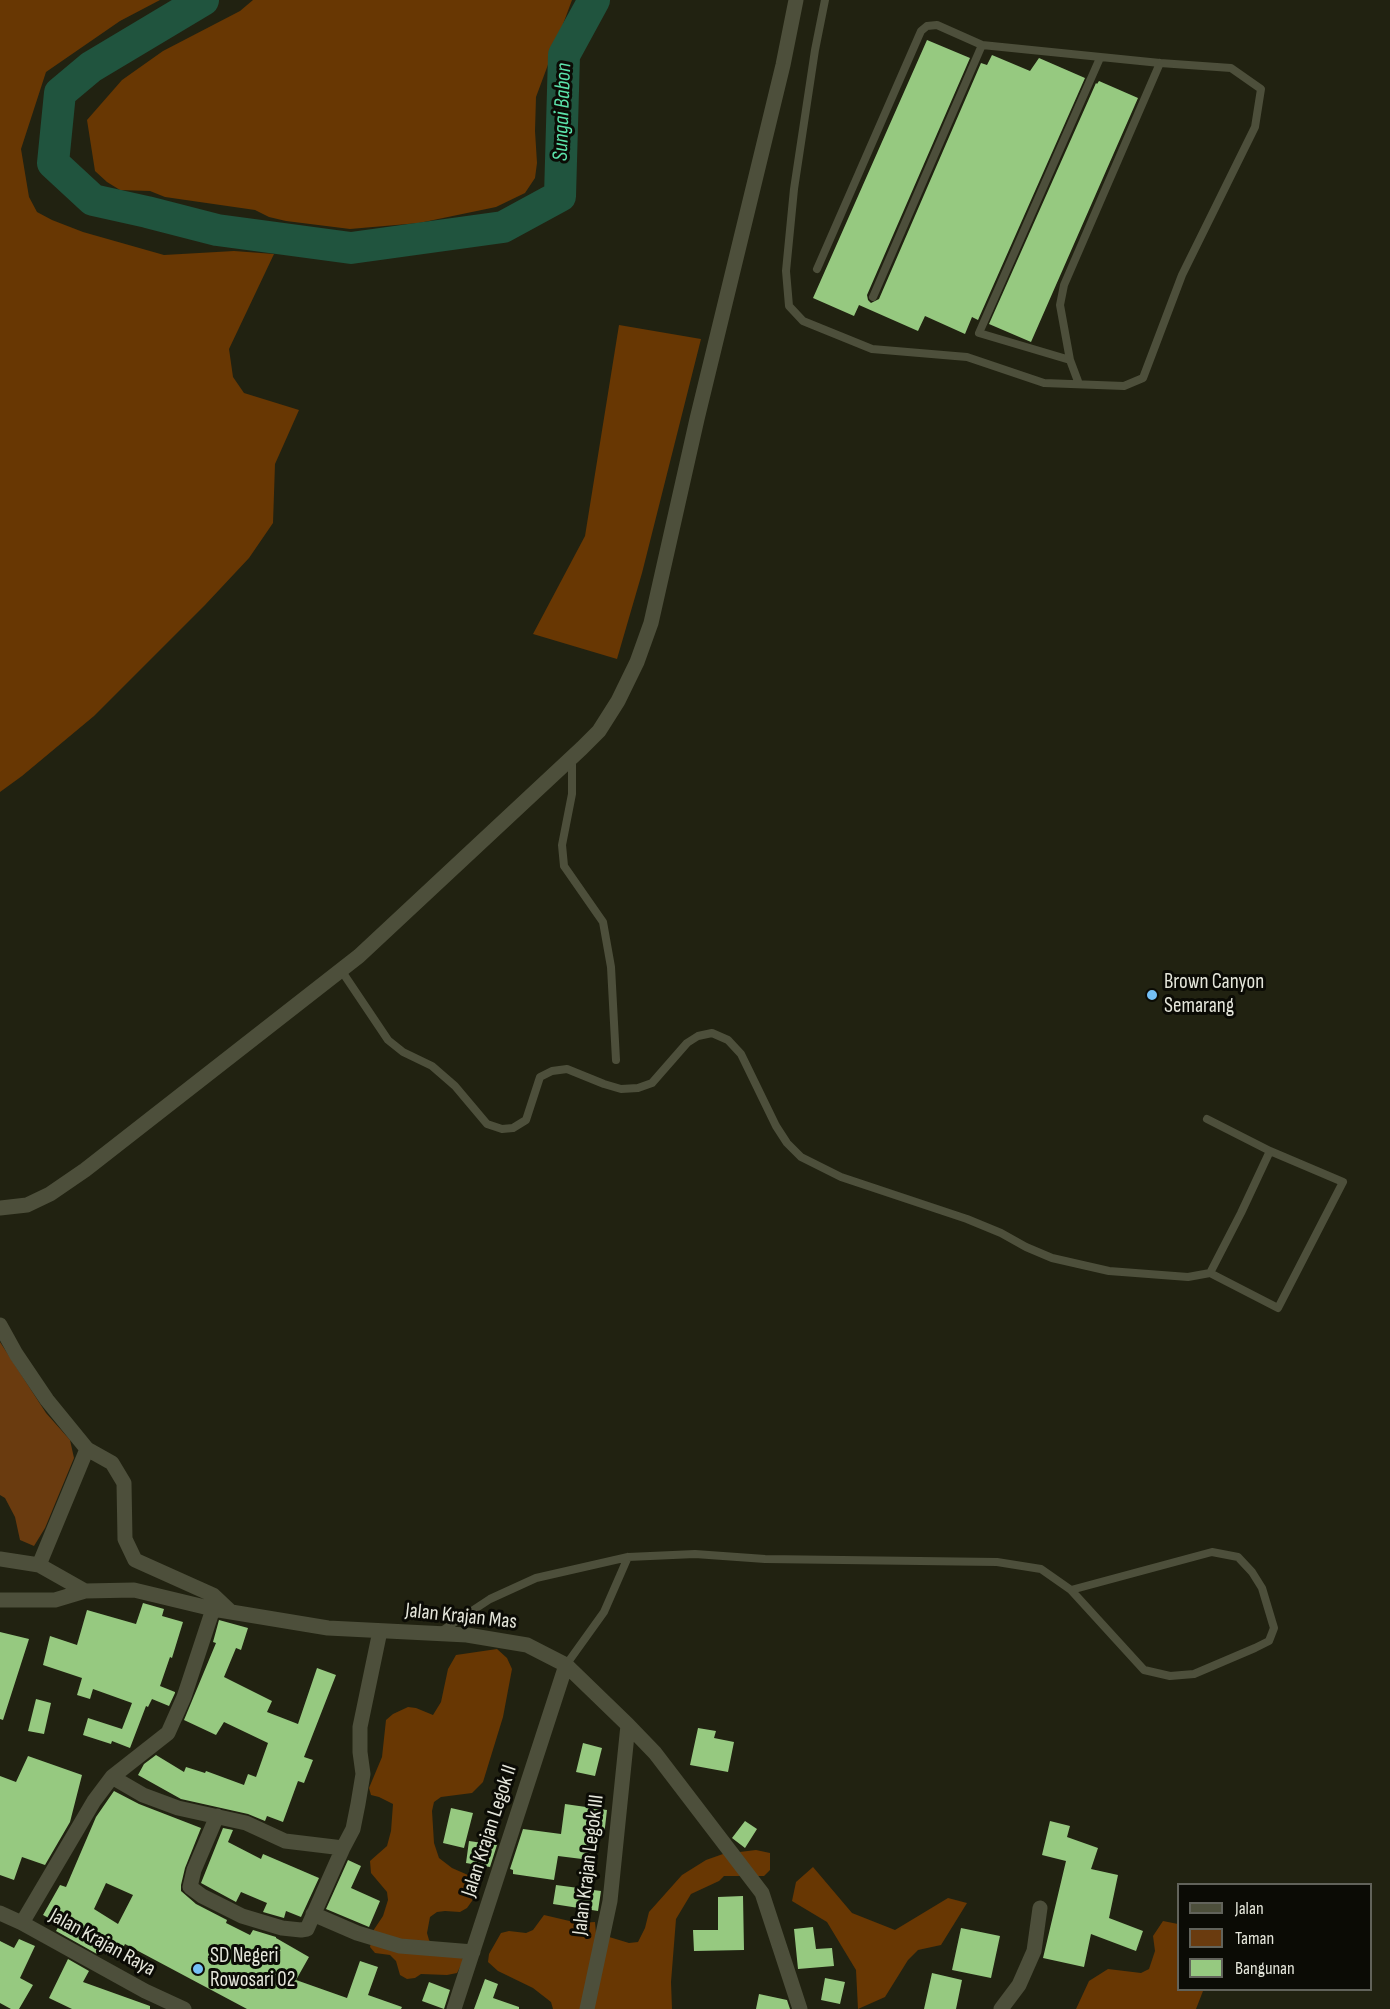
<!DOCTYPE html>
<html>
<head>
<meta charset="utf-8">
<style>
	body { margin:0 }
	#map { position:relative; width:1390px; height:2009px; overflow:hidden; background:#212211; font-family:"Sofia Sans Condensed",sans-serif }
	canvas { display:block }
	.legend { position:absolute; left:1177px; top:1883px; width:195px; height:108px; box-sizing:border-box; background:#0b0b05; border:2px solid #62635b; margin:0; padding:8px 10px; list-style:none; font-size:18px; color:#e5e6db }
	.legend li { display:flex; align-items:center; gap:12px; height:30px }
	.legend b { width:30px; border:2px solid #62635b }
</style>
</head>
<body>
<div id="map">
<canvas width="1390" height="2009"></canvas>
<ul class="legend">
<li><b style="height:8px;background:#4d4f3b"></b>Jalan</li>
<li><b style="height:16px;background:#6a3b0f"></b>Taman</li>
<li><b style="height:16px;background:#96c980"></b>Bangunan</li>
</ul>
</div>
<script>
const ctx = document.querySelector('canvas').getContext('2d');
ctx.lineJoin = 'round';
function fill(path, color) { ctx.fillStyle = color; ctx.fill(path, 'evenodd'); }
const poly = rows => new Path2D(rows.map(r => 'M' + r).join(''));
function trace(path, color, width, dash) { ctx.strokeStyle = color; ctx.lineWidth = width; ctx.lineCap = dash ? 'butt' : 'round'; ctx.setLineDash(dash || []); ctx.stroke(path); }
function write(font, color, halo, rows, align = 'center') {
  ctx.font = font + ' "Sofia Sans Condensed",sans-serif'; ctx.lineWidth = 6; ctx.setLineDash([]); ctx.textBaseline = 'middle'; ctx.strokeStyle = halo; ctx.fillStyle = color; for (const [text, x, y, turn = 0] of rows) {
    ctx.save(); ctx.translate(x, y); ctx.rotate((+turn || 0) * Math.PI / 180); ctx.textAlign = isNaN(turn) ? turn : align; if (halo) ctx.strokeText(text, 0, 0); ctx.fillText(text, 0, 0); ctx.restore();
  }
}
const green = poly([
	[0,1342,46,1413,70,1440,74,1458,45,1528,34,1546,20,1540,15,1517,5,1498,0,1495]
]);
const forest = poly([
	[0,0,160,0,120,21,46,72,21,149,29,197,37,212,52,220,83,232,164,255,234,251,274,254,229,349,233,377,244,393,299,410,275,464,273,523,249,558,205,605,94,716,22,776,0,792],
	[253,0,572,0,536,97,535,131,537,163,535,178,525,193,496,207,419,223,350,229,286,221,269,217,255,210,165,197,150,191,120,190,107,182,95,171,87,120,122,80,163,51,240,11],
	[619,325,701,339,642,573,617,659,533,634,585,536],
	[497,1649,507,1658,512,1669,503,1717,483,1782,472,1793,441,1797,434,1802,432,1811,434,1843,439,1858,452,1868,468,1875,479,1886,472,1901,467,1908,460,1912,445,1911,437,1912,430,1917,427,1933,429,1940,434,1947,464,1959,457,1973,447,1975,421,1974,415,1978,407,1979,400,1975,396,1961,390,1955,375,1953,370,1947,373,1931,383,1916,388,1900,387,1892,371,1873,370,1861,387,1846,391,1831,393,1804,379,1797,371,1795,369,1788,382,1757,386,1720,393,1714,408,1707,416,1708,433,1715,441,1702,448,1669,456,1655],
	[756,1850,770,1853,770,1870,764,1876,724,1876,719,1881,691,1894,676,1919,671,1982,672,2009,553,2009,551,2002,533,1988,498,1971,488,1962,489,1954,501,1933,509,1931,526,1933,533,1930,544,1915,578,1923,595,1922,596,1933,629,1943,638,1942,645,1928,649,1912,682,1875,706,1860,723,1854],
	[813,1867,852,1913,895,1930,948,1898,967,1903,941,1945,918,1950,908,1960,885,1997,858,2009,856,1970,827,1922,792,1901,796,1882],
	[1163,1921,1178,1924,1178,1990,1212,1990,1203,1991,1196,2009,1076,2009,1089,1981,1108,1969,1141,1973,1149,1969,1155,1951,1153,1936]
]);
const river = poly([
	[203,0,91,67,60,93,53,163,93,200,147,212,217,230,351,248,503,227,560,196,564,55,594,0]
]);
const building = poly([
	[927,40,970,58,867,295,868,300,871,303,879,299,981,63,987,65,992,55,1030,71,1039,58,1085,78,978,320,972,317,965,334,925,316,918,331,859,305,854,316,813,298],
	[1099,81,1138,98,1031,342,989,324,1096,83,1097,84],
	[143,1603,164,1609,162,1616,183,1622,172,1658,170,1657,160,1686,175,1692,175,1693,169,1706,152,1699,148,1707,146,1706,130,1748,112,1741,111,1744,83,1735,88,1718,122,1729,132,1703,93,1689,90,1699,77,1695,82,1678,43,1665,50,1636,77,1645,87,1610,136,1624],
	[219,1620,248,1628,241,1650,236,1648,224,1677,272,1701,267,1712,298,1724,317,1668,336,1675,304,1757,313,1760,304,1783,298,1781,283,1822,267,1816,265,1821,248,1814,181,1799,138,1775,144,1764,156,1755,184,1772,186,1767,205,1773,206,1771,244,1785,248,1774,256,1777,268,1743,224,1722,216,1735,184,1720,216,1643,213,1642],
	[0,1632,29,1639,3,1720,0,1719],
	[36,1699,51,1703,44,1734,28,1731],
	[698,1728,716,1731,714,1738,734,1742,728,1772,690,1765],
	[583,1743,602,1748,595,1776,576,1772],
	[28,1756,82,1775,70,1822,45,1865,22,1857,14,1880,0,1875,0,1776,16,1782],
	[114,1791,139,1804,201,1828,185,1868,181,1885,181,1891,196,1904,227,1920,226,1923,250,1935,253,1930,276,1937,276,1938,309,1957,296,1980,347,1998,360,1961,378,1967,368,1995,402,2007,401,2009,247,2009,125,1944,117,1960,100,1951,97,1954,56,1931,60,1924,43,1915,60,1885,66,1887,96,1817],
	[106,1883,133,1895,118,1924,94,1909],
	[565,1804,607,1810,604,1836,593,1835,590,1860,558,1856,554,1880,513,1874,513,1870,510,1869,523,1829,561,1834],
	[451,1808,473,1813,464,1848,443,1843],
	[745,1821,757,1829,745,1848,732,1838],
	[1050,1821,1070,1826,1067,1837,1098,1848,1091,1869,1118,1875,1109,1918,1143,1931,1136,1951,1091,1934,1084,1967,1043,1958,1066,1861,1042,1855],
	[223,1828,233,1830,228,1842,261,1859,263,1854,319,1878,301,1917,286,1911,284,1918,263,1912,267,1903,241,1892,236,1902,201,1883],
	[469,1841,497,1845,490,1867,466,1863],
	[348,1860,361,1866,351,1888,380,1901,369,1927,326,1909],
	[556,1885,601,1891,598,1911,553,1904],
	[743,1896,744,1950,694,1951,693,1930,718,1930,718,1897],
	[813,1927,816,1949,832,1948,834,1966,798,1969,794,1929],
	[961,1928,1000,1936,991,1978,952,1970],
	[19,1939,35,1946,20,1978,33,1985,19,2009,11,2009,0,2003,0,1941,14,1948],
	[68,1959,89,1971,83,1982,150,2006,150,2009,72,2009,49,1998],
	[932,1973,962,1980,956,2009,924,2009],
	[825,1978,845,1982,840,2004,821,2000],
	[485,1979,498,1984,493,1998,519,2007,519,2009,474,2009],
	[429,1982,450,1990,444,2009,422,2001],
	[759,1994,787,2000,790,2009,756,2009]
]);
const lane = poly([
	[825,0,815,50,794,189,786,271,789,306,803,321,872,349,967,357,1044,383,1124,386,1143,378,1182,275,1255,127,1261,89,1231,68,1160,63,982,45,873,297],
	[817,269,921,31,927,26,937,25,982,45],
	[1070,360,1060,305,1064,285,1160,63],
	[1079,384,1070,360,979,333,1100,58],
	[572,758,572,794,562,845,564,866,603,922,611,967,616,1060],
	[341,970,388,1040,403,1052,432,1066,455,1086,487,1124,502,1129,513,1128,526,1120,540,1077,552,1071,567,1069,604,1084,621,1089,638,1088,652,1083,687,1043,698,1036,712,1033,728,1040,741,1054,776,1126,787,1143,801,1157,841,1177,967,1219,1001,1233,1026,1247,1052,1258,1109,1271,1188,1277,1210,1273,1241,1213,1270,1151],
	[1207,1119,1270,1151,1343,1182,1278,1308,1210,1273],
	[440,1632,490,1599,536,1578,628,1557,695,1554,765,1559,997,1562,1041,1569,1071,1590,1144,1670,1170,1676,1194,1674,1255,1648,1269,1641,1274,1628,1262,1588,1252,1572,1238,1557,1212,1552,1071,1590],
	[566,1665,604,1612,628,1557]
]);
const street = poly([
	[0,1208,27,1205,50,1194,85,1170,359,956,582,748,599,731,618,701,637,662,651,623,697,419,783,65,796,0],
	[0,1325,16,1354,47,1400,87,1449,112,1463,124,1483,125,1539,135,1560,213,1595,231,1612],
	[0,1559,39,1565,85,1591],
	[39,1565,87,1449],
	[0,1600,55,1600,85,1591,134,1590,213,1609,328,1628,467,1635,527,1645,566,1665,628,1725,655,1753,762,1893,800,2009],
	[112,1777,143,1795,178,1808,246,1823,285,1841,343,1848,353,1829,358,1804,363,1774,360,1752,360,1727,380,1631],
	[217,1816,194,1870,190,1887,202,1896,242,1916,282,1928,301,1930,307,1929,343,1848],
	[0,1913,22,1923,145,1991,184,2009],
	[313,1914,357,1933,400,1946,473,1952],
	[22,1923,94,1801,112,1777,168,1733,184,1697,213,1609],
	[454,2009,566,1665],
	[587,2009,610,1901,628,1725],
	[1001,2009,1019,1985,1034,1951,1040,1908]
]);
const markers = [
	[1152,995,6,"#74c0f6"],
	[198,1969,6,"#74c0f6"]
];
const poiNames = [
	["Brown Canyon",1164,983],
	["Semarang",1164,1007],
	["SD Negeri",210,1957],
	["Rowosari 02",210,1981]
];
const streetNames = [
	["Jalan Krajan Mas",461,1617,6],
	["Jalan Krajan Legok II",490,1831,-72],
	["Jalan Krajan Legok III",589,1865,-83],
	["Jalan Krajan Raya",102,1943,29]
];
const waterNames = [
	["Sungai Babon",563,112,-88]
];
fill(green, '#6a3b0f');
fill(forest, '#683703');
trace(river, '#20543e', 32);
fill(building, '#96c980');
trace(lane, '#4d4f3b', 8);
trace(street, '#4d4f3b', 15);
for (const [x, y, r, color] of markers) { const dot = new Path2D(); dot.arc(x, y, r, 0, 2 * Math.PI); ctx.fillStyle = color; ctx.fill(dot); trace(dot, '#0b0b05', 2); }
write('21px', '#e5e6db', '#0b0b05', poiNames, 'left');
write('21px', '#e5e6db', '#0b0b05', streetNames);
write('italic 22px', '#5ce3ab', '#0b0b05', waterNames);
</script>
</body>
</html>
